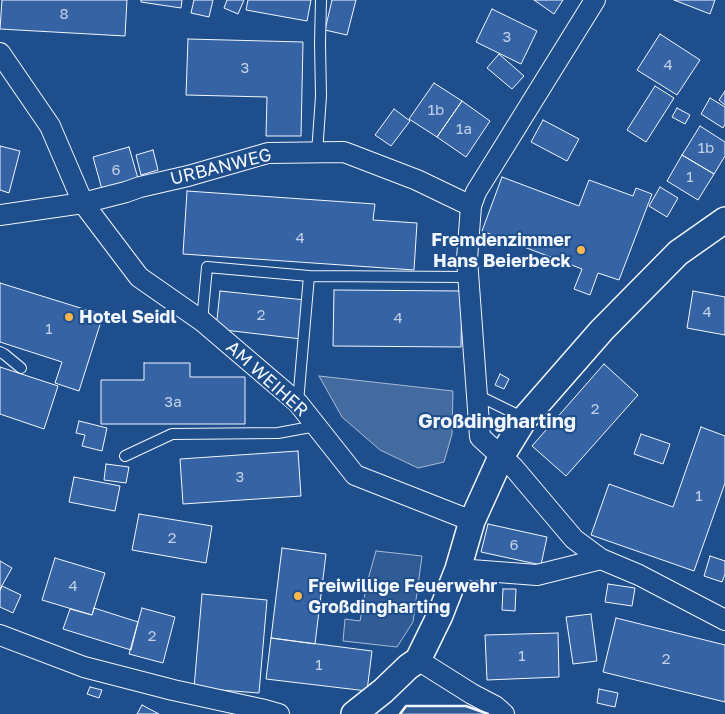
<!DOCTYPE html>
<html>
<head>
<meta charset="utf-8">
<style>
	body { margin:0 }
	canvas { display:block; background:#1f4e8c }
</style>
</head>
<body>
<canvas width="725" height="714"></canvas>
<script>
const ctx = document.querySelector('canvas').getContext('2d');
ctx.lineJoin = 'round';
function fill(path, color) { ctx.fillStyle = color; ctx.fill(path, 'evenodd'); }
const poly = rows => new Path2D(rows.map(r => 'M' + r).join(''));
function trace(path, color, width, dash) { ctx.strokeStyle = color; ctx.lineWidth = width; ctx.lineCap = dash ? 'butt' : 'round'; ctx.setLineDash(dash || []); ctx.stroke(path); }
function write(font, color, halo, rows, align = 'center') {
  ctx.font = font + ' "Golos Text",sans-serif'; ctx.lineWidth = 4; ctx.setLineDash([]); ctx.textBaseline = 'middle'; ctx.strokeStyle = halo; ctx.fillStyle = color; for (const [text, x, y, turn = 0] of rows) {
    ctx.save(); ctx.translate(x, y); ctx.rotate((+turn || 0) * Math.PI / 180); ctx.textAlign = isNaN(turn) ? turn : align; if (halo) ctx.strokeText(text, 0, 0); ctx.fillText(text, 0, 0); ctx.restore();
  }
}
const built = poly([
	[376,551,422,556,413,622,397,647,343,641,345,619,360,621,367,583,376,551],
	[406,706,466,706,488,714,400,714,406,706]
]);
const water = poly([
	[319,376,453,391,452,434,444,462,418,468,380,450,342,417,319,376]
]);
const building = poly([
	[2,0,127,0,125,36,0,29,2,0],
	[141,0,182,0,181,8,141,2,141,0],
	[194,0,213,0,209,17,191,13,194,0],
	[227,0,244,0,238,14,224,8,227,0],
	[248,0,311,0,307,21,246,10,248,0],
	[332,0,356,0,347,35,325,30,332,0],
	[534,0,563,0,554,14,534,0],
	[674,0,715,0,710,14,674,0],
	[492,9,537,31,521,64,476,42,492,9],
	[660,34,700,60,677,95,637,70,660,34],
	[188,39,303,42,301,136,266,136,267,97,186,95,188,39],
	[499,54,524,76,512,89,487,68,499,54],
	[434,83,462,101,437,137,409,119,434,83],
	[655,86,674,98,646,142,627,130,655,86],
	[725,91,725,105,719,100,725,91],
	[710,98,725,107,725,124,723,128,701,114,710,98],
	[462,101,490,121,466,157,437,137,462,101],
	[677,108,690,115,685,124,672,117,677,108],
	[394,109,410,121,391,146,375,135,394,109],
	[543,120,579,139,567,161,531,142,543,120],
	[700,126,725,142,725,156,714,174,682,155,700,126],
	[0,146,20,151,9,193,0,190,0,146],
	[129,147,139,182,103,193,93,157,129,147],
	[153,150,158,170,141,175,136,155,153,150],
	[682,155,714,174,698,200,667,181,682,155],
	[502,177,579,206,589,180,633,196,636,188,652,194,619,280,598,273,590,295,574,289,582,269,482,231,502,177],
	[660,187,678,198,667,217,649,206,660,187],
	[187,191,375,204,373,220,417,223,414,270,183,254,187,191],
	[0,283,103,315,79,391,55,383,62,362,0,342,0,283],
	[334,290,462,291,461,347,333,346,334,290],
	[220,291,305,300,301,339,216,329,220,291],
	[693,291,725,297,725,335,687,328,693,291],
	[144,363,190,363,190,377,245,377,245,424,101,424,101,380,144,380,144,363],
	[604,364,638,395,566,476,532,446,604,364],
	[0,367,58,386,44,429,0,414,0,367],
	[500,374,509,379,504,389,495,385,500,374],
	[79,421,107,428,102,451,82,446,85,435,76,433,79,421],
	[701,427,725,436,725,483,694,571,591,535,609,484,673,507,701,427],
	[641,434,670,444,663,464,634,454,641,434],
	[298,451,301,496,183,504,180,459,298,451],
	[106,464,129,467,126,483,104,480,106,464],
	[74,477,120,486,115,511,69,502,74,477],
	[139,514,212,526,206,563,132,550,139,514],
	[488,524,547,537,541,565,481,552,488,524],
	[282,548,326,554,315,644,271,638,282,548],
	[710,556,725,561,725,574,722,582,704,576,710,556],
	[55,558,105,573,92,615,42,600,55,558],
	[0,561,12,568,0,589,0,561],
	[608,584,635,588,632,606,605,602,608,584],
	[2,586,21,595,13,613,0,607,0,591,2,586],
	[503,589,516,589,515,611,502,610,503,589],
	[202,594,267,600,259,693,194,688,202,594],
	[94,608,138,622,131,650,63,629,70,609,92,615,94,608],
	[142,608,175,617,163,663,129,654,142,608],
	[591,614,597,661,573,664,566,617,591,614],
	[616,618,725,645,725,702,603,672,616,618],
	[558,633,559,677,487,680,485,635,558,633],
	[271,638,372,651,367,691,266,679,271,638],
	[90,687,102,690,99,698,87,694,90,687],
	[599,689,618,693,615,707,597,703,599,689],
	[142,705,159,714,137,714,142,705]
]);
const service = poly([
	[317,153,321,96,320,43,321,0],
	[309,276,468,277],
	[202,321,207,267,309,276,298,402],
	[0,352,4,354,21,368],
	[477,395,524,418],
	[125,456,172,434,278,433,316,426]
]);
const minor = poly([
	[595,0,476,192,471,206,467,259,480,437,514,468,574,539,601,559,639,575,725,620],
	[0,53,50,126,83,203,139,277,202,321,298,403,355,475,472,521],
	[0,215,83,203,126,192,140,187,188,176,268,153,344,152,417,180,471,206],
	[458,569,537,575,601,559],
	[0,635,84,667,173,690,265,710,279,714],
	[418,660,472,694,495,706,504,714]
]);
const tertiary = poly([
	[354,714,383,691,408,667,418,660,440,615,458,569,472,521,501,457,525,418,602,330,678,253,725,220]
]);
const wall = poly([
	[400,714,406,706,466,706,488,714]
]);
const markers = [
	[581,250,5,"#ffb74d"],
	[69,317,5,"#ffb74d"],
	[298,596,5,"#ffb74d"]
];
const numberNames = [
	["8",64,14],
	["3",507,37],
	["4",668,65],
	["3",245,68],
	["1b",436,110],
	["1a",464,129],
	["1b",706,148],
	["6",116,170],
	["1",690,177],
	["4",300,238],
	["4",707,312],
	["2",261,315],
	["4",398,318],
	["1",49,329],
	["3a",173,402],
	["2",595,409],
	["3",240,477],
	["1",699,496],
	["2",172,538],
	["6",514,545],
	["4",73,586],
	["2",152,636],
	["1",522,656],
	["2",666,659],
	["1",319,665]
];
const streetNames = [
	["URBANWEG",221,167,-14],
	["AM WEIHER",267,379,42]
];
const poiNames = [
	["Fremdenzimmer",571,240,"right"],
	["Hans Beierbeck",571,261,"right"],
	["Hotel Seidl",79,317],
	["Freiwillige Feuerwehr",308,586],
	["Großdingharting",308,607]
];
const quarterNames = [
	["Großdingharting",497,422]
];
fill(built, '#305b95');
trace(built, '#a8bbd7', 1);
fill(water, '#446ba0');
trace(water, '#a8bbd7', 1);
fill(building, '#3563a3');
trace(building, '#f2f6ff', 1);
trace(service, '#f2f6ff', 12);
trace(minor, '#f2f6ff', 22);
trace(tertiary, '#f2f6ff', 28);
trace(service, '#1f4e8c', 10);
trace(minor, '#1f4e8c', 20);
trace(tertiary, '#1f4e8c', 25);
trace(wall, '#f2f6ff', 2.5);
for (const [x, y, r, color] of markers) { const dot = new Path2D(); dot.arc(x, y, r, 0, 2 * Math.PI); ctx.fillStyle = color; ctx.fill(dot); trace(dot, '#1f4e8c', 2); }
write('15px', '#c3d1e8', null, numberNames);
write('18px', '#f2f6ff', '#1f4e8c', streetNames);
write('bold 18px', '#f2f6ff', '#1f4e8c', poiNames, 'left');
write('bold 20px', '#f2f6ff', '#1f4e8c', quarterNames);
</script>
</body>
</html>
